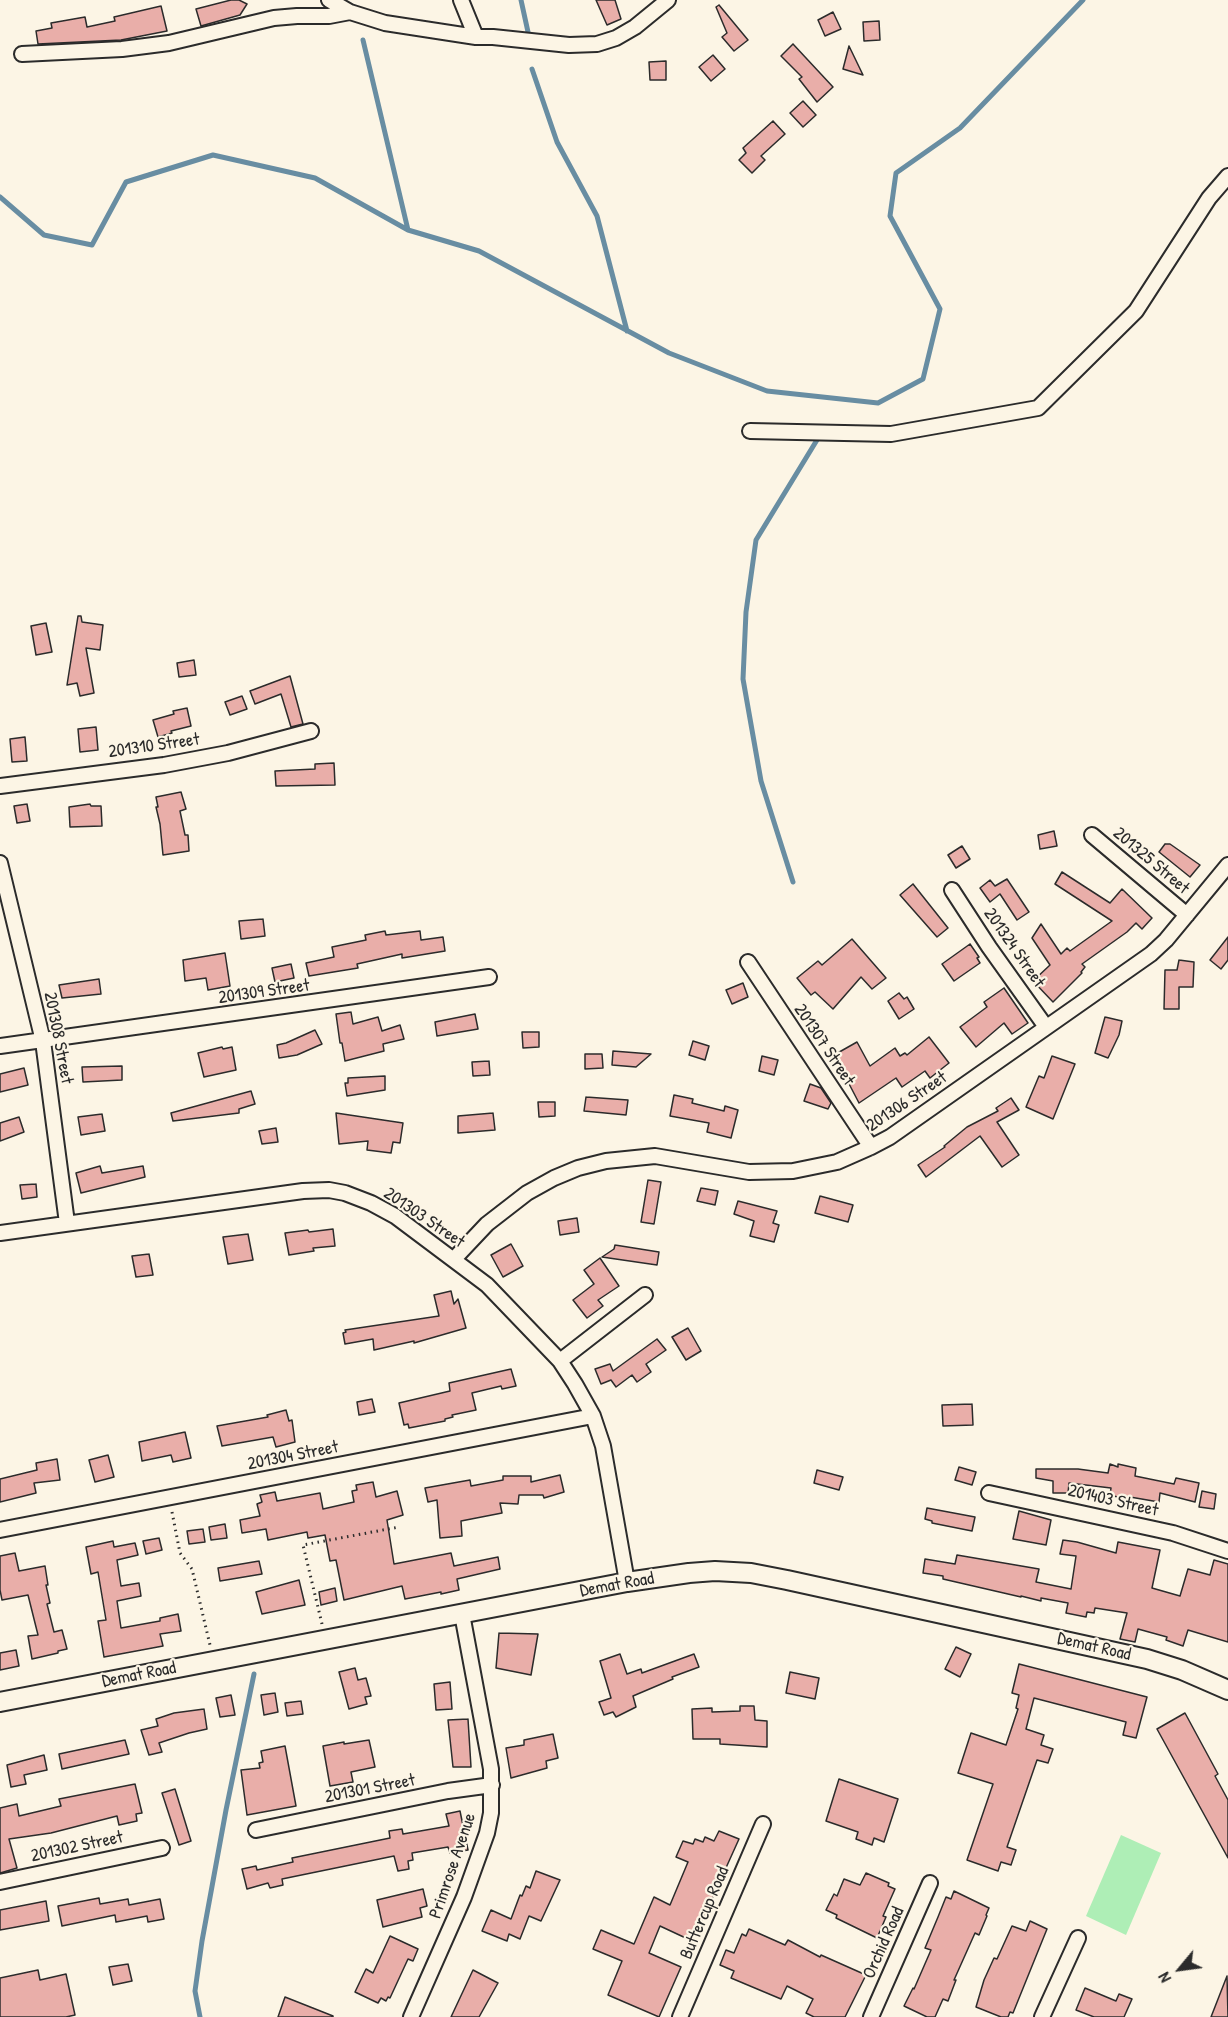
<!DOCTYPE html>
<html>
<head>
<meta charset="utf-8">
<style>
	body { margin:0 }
	#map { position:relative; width:1228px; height:2017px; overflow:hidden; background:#fcf5e5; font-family:"Patrick Hand",sans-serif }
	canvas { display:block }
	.north { position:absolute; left:1150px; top:1939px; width:60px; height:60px; -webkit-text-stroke:4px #fcf5e5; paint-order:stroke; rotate:241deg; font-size:16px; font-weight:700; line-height:24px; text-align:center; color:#2b2b2b }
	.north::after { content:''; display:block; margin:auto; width:21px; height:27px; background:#2b2b2b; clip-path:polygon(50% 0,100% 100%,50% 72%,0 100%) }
</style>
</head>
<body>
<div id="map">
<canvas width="1228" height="2017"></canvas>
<div class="north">N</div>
</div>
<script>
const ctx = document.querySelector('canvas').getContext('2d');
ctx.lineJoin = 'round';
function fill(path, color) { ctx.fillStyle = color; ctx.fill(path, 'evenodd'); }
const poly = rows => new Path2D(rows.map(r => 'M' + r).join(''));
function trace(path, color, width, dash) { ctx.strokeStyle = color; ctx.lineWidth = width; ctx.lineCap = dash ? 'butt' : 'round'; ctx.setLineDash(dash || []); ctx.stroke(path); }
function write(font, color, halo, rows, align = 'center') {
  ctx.font = font + ' "Patrick Hand",sans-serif'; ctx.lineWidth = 4.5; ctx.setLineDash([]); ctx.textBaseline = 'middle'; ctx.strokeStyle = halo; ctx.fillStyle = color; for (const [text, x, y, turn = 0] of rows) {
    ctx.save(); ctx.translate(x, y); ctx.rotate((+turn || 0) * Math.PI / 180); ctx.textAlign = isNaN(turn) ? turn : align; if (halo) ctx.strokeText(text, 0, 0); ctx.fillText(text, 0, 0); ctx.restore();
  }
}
const green = poly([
	[1121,1835,1161,1853,1126,1935,1086,1916]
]);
const stream = poly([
	[521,0,528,32],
	[363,40,408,230],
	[532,69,557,142,597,216,627,331],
	[0,197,44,235,92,245,126,182,213,155,315,178,408,230,479,251,669,353,767,391,878,403,923,379,940,309,890,216,896,173,960,128,1083,0],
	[793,882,761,781,743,679,746,612,756,540,820,435],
	[200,2017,195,1991,202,1941,226,1810,254,1674]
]);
const building = poly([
	[231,0,239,0,247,4,240,15,201,26,196,9,231,0],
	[596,0,615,0,621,19,607,25,596,0],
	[719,5,748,40,734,51,722,37,727,33,716,7,719,5],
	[161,6,167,31,121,40,38,44,36,31,52,28,51,23,85,17,87,27,115,21,114,17,161,6],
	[833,12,841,29,825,36,818,20,833,12],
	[879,21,880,40,864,41,863,22,879,21],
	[793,44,833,87,817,102,799,79,802,77,781,56,793,44],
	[849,46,863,75,843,69,849,46],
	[713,55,725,69,711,81,699,67,713,55],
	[666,61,666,80,650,80,649,62,666,61],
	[803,101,816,115,803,127,790,113,803,101],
	[773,121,785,134,761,156,765,160,752,173,739,160,746,153,743,148,773,121],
	[78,616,81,616,82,622,103,625,100,650,86,648,94,693,80,696,77,683,67,685,78,616],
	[46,623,52,652,36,655,31,626,46,623],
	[194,660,196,675,179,677,177,663,194,660],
	[290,676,303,724,291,727,281,694,255,704,250,691,290,676],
	[242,696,247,709,230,715,225,702,242,696],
	[187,708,191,726,171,731,172,733,158,737,153,720,174,714,173,711,187,708],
	[96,727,98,750,80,752,78,729,96,727],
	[25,737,27,761,12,762,10,739,25,737],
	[334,763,335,785,276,786,275,771,315,769,315,764,334,763],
	[181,792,186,809,180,811,185,835,188,835,189,851,163,855,160,824,156,807,158,807,156,797,181,792],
	[27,804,30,821,17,823,14,806,27,804],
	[90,804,91,806,101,806,102,826,70,827,69,807,90,804],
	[1054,831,1057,846,1040,849,1038,835,1054,831],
	[1165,844,1170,844,1200,865,1190,877,1159,852,1165,844],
	[962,846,970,859,956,868,948,855,962,846],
	[1062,872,1110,903,1122,889,1152,918,1142,929,1136,923,1127,932,1082,964,1085,967,1081,972,1082,973,1053,1002,1033,981,1050,965,1032,938,1041,924,1061,954,1067,948,1070,951,1112,921,1055,884,1062,872],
	[1007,879,1029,912,1017,920,1000,894,990,902,980,888,990,880,995,886,1007,879],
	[913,884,948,928,937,937,900,895,913,884],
	[263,919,265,936,241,939,239,921,263,919],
	[385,931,386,935,420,931,421,940,443,937,445,951,402,958,402,954,357,964,358,968,309,976,306,963,334,957,332,947,366,940,365,935,385,931],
	[1228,937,1228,960,1221,969,1210,960,1228,937],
	[852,939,886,978,872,989,861,977,833,1009,815,992,811,995,797,978,818,961,822,965,852,939],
	[970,944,979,957,977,958,980,963,954,981,942,964,970,944],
	[225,953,230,986,208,990,206,978,185,981,183,960,225,953],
	[1179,960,1194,962,1193,987,1179,987,1179,1009,1164,1009,1165,970,1177,970,1179,960],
	[291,964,294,978,275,982,272,968,291,964],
	[99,979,101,994,62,998,59,985,99,979],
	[743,983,748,997,732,1004,726,990,743,983],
	[1004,988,1028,1023,1012,1034,1004,1023,976,1047,960,1027,987,1007,984,1002,1004,988],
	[899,993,904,999,907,997,914,1009,899,1019,888,1001,899,993],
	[351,1012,353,1024,378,1017,382,1031,400,1025,404,1039,383,1044,384,1051,345,1061,342,1043,340,1043,336,1014,351,1012],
	[475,1014,478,1029,437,1036,435,1022,475,1014],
	[1105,1017,1122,1021,1119,1035,1108,1058,1095,1053,1105,1017],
	[315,1030,322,1044,297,1055,279,1058,277,1045,286,1043,315,1030],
	[522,1032,539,1032,539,1047,523,1048,522,1032],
	[929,1037,949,1063,930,1078,925,1071,902,1087,896,1078,859,1103,834,1055,857,1042,870,1066,895,1048,900,1056,905,1053,907,1055,929,1037],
	[693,1041,709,1046,705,1060,689,1055,693,1041],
	[222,1047,223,1049,232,1047,236,1070,204,1077,198,1053,222,1047],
	[613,1051,651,1054,636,1067,612,1065,613,1051],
	[585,1054,602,1054,603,1068,585,1069,585,1054],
	[762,1056,778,1060,774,1075,759,1071,762,1056],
	[1052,1056,1075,1064,1053,1119,1026,1107,1039,1076,1044,1078,1052,1056],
	[489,1061,490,1075,473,1076,472,1062,489,1061],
	[122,1066,122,1080,83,1082,82,1067,122,1066],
	[24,1068,28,1085,0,1092,0,1074,24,1068],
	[385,1076,385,1090,347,1096,345,1083,348,1083,348,1078,385,1076],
	[810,1084,821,1088,831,1103,828,1109,804,1101,810,1084],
	[251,1091,255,1104,239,1109,239,1113,173,1121,171,1113,251,1091],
	[674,1095,693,1099,692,1103,724,1111,725,1106,738,1110,731,1138,707,1132,709,1123,670,1116,674,1095],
	[586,1097,628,1100,626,1115,584,1111,586,1097],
	[1011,1098,1019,1110,997,1122,1019,1155,1002,1167,980,1136,926,1177,918,1165,945,1147,944,1146,967,1127,998,1111,996,1108,1011,1098],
	[538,1102,555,1102,555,1116,539,1117,538,1102],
	[336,1113,403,1123,400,1143,393,1142,391,1153,367,1150,368,1141,339,1144,336,1113],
	[493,1113,495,1130,458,1133,458,1116,493,1113],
	[102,1114,105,1131,81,1135,78,1117,102,1114],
	[19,1117,24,1132,0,1141,0,1123,19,1117],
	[276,1128,278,1142,262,1144,259,1131,276,1128],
	[100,1166,102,1173,143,1166,145,1177,81,1193,76,1173,100,1166],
	[648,1180,661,1182,654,1224,641,1222,648,1180],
	[36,1184,37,1197,22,1199,20,1185,36,1184],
	[701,1188,718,1191,715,1205,697,1201,701,1188],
	[820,1196,853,1205,848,1222,815,1213,820,1196],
	[738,1201,777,1211,773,1223,779,1225,774,1242,750,1236,754,1221,734,1214,738,1201],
	[577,1218,579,1232,560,1235,558,1221,577,1218],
	[333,1229,335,1246,313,1248,314,1251,289,1255,285,1233,308,1230,309,1232,333,1229],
	[248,1234,253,1260,228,1264,223,1237,248,1234],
	[511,1244,523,1266,503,1277,491,1255,511,1244],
	[615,1245,659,1252,657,1265,602,1257,614,1249,615,1245],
	[149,1254,153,1275,136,1277,132,1256,149,1254],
	[600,1258,619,1286,598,1300,603,1306,587,1318,573,1300,594,1284,584,1270,600,1258],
	[451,1291,454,1304,458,1299,466,1328,414,1343,414,1341,374,1350,373,1339,345,1344,343,1333,346,1332,345,1330,439,1316,434,1295,451,1291],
	[688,1328,701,1351,686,1360,672,1337,688,1328],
	[657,1339,666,1350,646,1364,651,1372,637,1382,632,1375,616,1387,611,1380,601,1384,595,1369,610,1364,613,1371,657,1339],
	[511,1369,516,1386,502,1389,501,1386,472,1393,476,1410,452,1415,453,1417,445,1419,445,1421,409,1428,408,1424,404,1425,399,1403,450,1391,449,1383,511,1369],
	[372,1399,375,1412,359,1415,357,1402,372,1399],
	[972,1404,973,1425,943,1426,942,1405,972,1404],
	[286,1410,289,1421,292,1420,295,1442,276,1447,273,1437,222,1446,217,1426,268,1417,267,1415,286,1410],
	[185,1432,191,1458,173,1462,171,1455,142,1461,139,1442,185,1432],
	[108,1455,114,1477,95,1482,89,1460,108,1455],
	[57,1459,60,1480,34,1483,36,1493,0,1502,0,1479,37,1470,36,1463,57,1459],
	[1110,1464,1118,1467,1118,1464,1136,1468,1135,1476,1174,1484,1176,1478,1199,1483,1195,1502,1160,1493,1159,1502,1130,1497,1129,1500,1110,1495,1111,1488,1069,1483,1068,1493,1053,1493,1053,1481,1036,1478,1036,1469,1078,1469,1108,1473,1110,1464],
	[959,1467,976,1472,972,1485,955,1480,959,1467],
	[817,1470,843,1477,839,1490,814,1483,817,1470],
	[560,1475,564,1492,544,1498,543,1495,519,1495,518,1504,500,1503,502,1513,461,1521,462,1536,440,1538,437,1500,428,1502,425,1488,470,1480,471,1486,503,1480,503,1476,531,1476,531,1482,560,1475],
	[373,1482,376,1497,397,1491,403,1515,387,1520,394,1564,451,1553,454,1566,498,1557,500,1569,457,1579,459,1590,441,1594,441,1592,405,1599,402,1586,344,1600,336,1560,330,1561,325,1535,308,1538,307,1532,268,1540,266,1529,242,1533,240,1520,260,1516,257,1504,262,1502,260,1495,275,1492,277,1501,320,1493,323,1509,354,1502,352,1491,357,1490,356,1485,373,1482],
	[1202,1491,1216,1494,1214,1509,1199,1507,1202,1491],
	[927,1508,975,1517,972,1531,932,1523,932,1521,925,1519,927,1508],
	[1019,1511,1051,1520,1046,1545,1013,1539,1019,1511],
	[225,1524,227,1538,211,1540,209,1527,225,1524],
	[203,1529,205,1542,189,1544,187,1531,203,1529],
	[159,1538,162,1550,146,1554,143,1541,159,1538],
	[1063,1540,1077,1542,1116,1553,1118,1542,1160,1550,1152,1588,1180,1596,1188,1569,1210,1575,1214,1560,1228,1564,1228,1642,1188,1630,1183,1646,1166,1640,1167,1637,1138,1629,1135,1642,1120,1639,1127,1613,1095,1608,1094,1613,1087,1612,1086,1617,1066,1613,1068,1603,1041,1598,1041,1601,1021,1596,1021,1597,943,1579,943,1576,923,1573,925,1559,955,1564,957,1555,1039,1569,1036,1582,1071,1589,1076,1556,1060,1554,1063,1540],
	[113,1541,114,1547,135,1543,138,1555,117,1560,121,1586,139,1583,141,1596,117,1601,121,1628,160,1621,160,1618,178,1614,181,1631,160,1634,163,1646,104,1657,98,1621,106,1620,98,1572,91,1574,86,1547,113,1541],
	[15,1553,19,1571,45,1566,48,1585,46,1585,50,1603,47,1604,54,1632,62,1630,67,1649,58,1651,58,1653,32,1659,28,1636,38,1635,28,1595,2,1600,0,1590,0,1556,15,1553],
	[259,1561,262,1574,220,1581,218,1568,259,1561],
	[299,1580,305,1605,262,1614,256,1592,299,1580],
	[335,1588,337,1601,321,1605,319,1592,335,1588],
	[499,1633,538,1634,531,1675,496,1668,499,1633],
	[956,1647,971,1654,960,1677,945,1669,956,1647],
	[16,1650,19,1666,0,1670,0,1653,16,1650],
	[620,1654,627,1674,641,1669,642,1673,694,1654,699,1667,672,1677,673,1679,633,1696,636,1707,616,1717,613,1712,604,1715,599,1702,611,1698,600,1661,620,1654],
	[1019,1664,1147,1697,1136,1738,1123,1735,1126,1722,1034,1698,1026,1729,1044,1735,1041,1745,1053,1749,1048,1763,1037,1760,1007,1847,1016,1850,1011,1865,1001,1862,998,1871,967,1860,993,1784,958,1773,971,1733,1006,1745,1018,1709,1016,1708,1019,1695,1012,1693,1019,1664],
	[355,1668,358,1680,366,1678,371,1696,365,1697,367,1704,349,1709,339,1672,355,1668],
	[790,1672,819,1678,815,1699,786,1693,790,1672],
	[450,1682,452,1709,436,1710,434,1684,450,1682],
	[275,1693,278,1712,264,1715,261,1695,275,1693],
	[231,1695,235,1715,220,1717,216,1698,231,1695],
	[301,1701,303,1714,287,1716,285,1703,301,1701],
	[740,1706,754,1706,755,1720,767,1721,767,1747,720,1744,720,1739,693,1739,692,1709,712,1708,712,1712,740,1711,740,1706],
	[204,1709,207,1729,189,1733,159,1743,162,1752,149,1755,141,1730,158,1726,156,1719,174,1713,204,1709],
	[1185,1713,1218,1774,1215,1776,1228,1800,1228,1858,1157,1729,1185,1713],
	[468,1719,471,1767,453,1767,448,1720,468,1719],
	[553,1734,558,1758,546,1761,547,1768,511,1778,506,1748,524,1745,524,1740,553,1734],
	[125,1740,129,1754,62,1769,59,1754,125,1740],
	[369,1740,375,1767,351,1772,353,1782,330,1786,323,1746,344,1742,344,1744,369,1740],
	[285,1746,296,1806,247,1815,241,1770,260,1768,259,1763,263,1762,261,1751,285,1746],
	[44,1755,47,1770,24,1775,26,1784,11,1787,7,1765,44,1755],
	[839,1779,898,1799,884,1842,874,1838,872,1845,856,1839,858,1832,826,1821,839,1779],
	[135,1784,142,1813,136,1814,137,1821,119,1825,117,1816,51,1833,9,1839,17,1868,0,1873,0,1808,17,1804,19,1816,61,1806,59,1799,135,1784],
	[175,1789,191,1841,179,1845,162,1793,175,1789],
	[460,1811,468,1850,450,1853,448,1847,412,1853,413,1860,408,1861,409,1869,398,1871,394,1856,282,1879,283,1885,270,1888,268,1883,247,1889,242,1869,256,1866,257,1870,293,1862,292,1858,390,1838,389,1831,402,1829,403,1834,449,1826,446,1814,460,1811],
	[719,1831,739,1839,697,1932,694,1931,690,1940,660,1926,649,1953,681,1967,659,2017,608,1995,622,1961,593,1949,601,1930,634,1944,654,1897,670,1905,688,1862,676,1857,683,1841,693,1844,695,1839,703,1842,705,1837,714,1841,719,1831],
	[536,1871,560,1880,541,1921,529,1916,520,1939,509,1934,507,1941,482,1931,491,1910,511,1919,520,1895,522,1896,526,1886,530,1888,536,1871],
	[866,1873,889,1883,888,1886,895,1889,883,1916,886,1917,877,1938,836,1918,837,1915,826,1910,834,1894,837,1896,844,1879,860,1885,866,1873],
	[423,1889,427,1906,420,1908,422,1917,383,1927,377,1900,423,1889],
	[954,1891,989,1908,986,1915,987,1916,979,1935,975,1933,954,1980,956,1980,948,2001,943,1999,935,2017,927,2017,904,2006,913,1988,914,1989,931,1950,925,1948,938,1917,946,1897,951,1899,954,1891],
	[99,1898,100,1904,128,1899,129,1905,160,1899,164,1919,148,1922,147,1916,116,1922,115,1915,62,1926,58,1906,99,1898],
	[46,1901,49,1921,0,1930,0,1910,46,1901],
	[1030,1921,1047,1929,1013,2013,1010,2012,1008,2017,1001,2017,976,2007,984,1980,994,1958,997,1959,1012,1926,1026,1931,1030,1921],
	[749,1929,785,1945,788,1940,820,1957,821,1955,866,1975,845,2017,814,2017,806,2013,813,1999,787,1986,781,1999,731,1978,734,1971,720,1965,726,1950,734,1953,742,1934,746,1936,749,1929],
	[390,1936,418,1949,413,1961,408,1959,390,1998,388,1997,386,2001,381,1998,378,2003,355,1992,366,1969,373,1973,390,1936],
	[128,1964,132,1981,113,1985,109,1967,128,1964],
	[38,1970,40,1980,66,1974,75,2015,66,2017,0,2017,0,1978,38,1970],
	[473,1970,498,1983,479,2017,451,2017,473,1970],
	[1227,1976,1228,2017,1211,2017,1227,1976],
	[1085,1988,1116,2001,1119,1994,1132,1999,1124,2017,1094,2017,1076,2010,1085,1988],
	[285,1997,333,2016,333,2017,278,2017,285,1997]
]);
const path = poly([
	[172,1512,180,1553,192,1569,210,1645],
	[322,1624,303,1545,399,1527]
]);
const minor = poly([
	[329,0,350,12,385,23,476,37,493,37,569,45,597,44,616,38,635,27,668,0],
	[461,0,476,37],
	[22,54,122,49,169,43,274,18,297,16,329,16,350,12],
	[750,431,891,434,1038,408,1136,311,1209,198,1228,176],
	[0,786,164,765,228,753,311,731],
	[1092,835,1187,915],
	[0,863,43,1041,67,1223],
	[952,890,989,947,1046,1027],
	[748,962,871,1147],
	[0,1046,489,977],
	[0,1233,303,1191,329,1190,345,1193,371,1203,395,1216,487,1285,560,1361,575,1384,593,1416,603,1446,627,1582],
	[454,1259,487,1224,527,1193,554,1178,578,1168,606,1161,655,1156,749,1172,793,1171,837,1162,871,1147,890,1137,1151,954,1166,940,1228,865],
	[560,1361,645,1295],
	[989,1493,1173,1533,1228,1551],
	[0,1530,593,1416],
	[256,1830,448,1791,492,1785],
	[0,1882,162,1848],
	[411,2017,464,1897,487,1833,491,1813,491,1769,462,1614],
	[680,2017,763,1824],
	[871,2017,930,1883],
	[1042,2017,1078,1938]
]);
const tertiary = poly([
	[0,1702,627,1582,689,1573,715,1571,751,1573,787,1580,1147,1659,1182,1670,1228,1690]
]);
const streetNames = [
	["201310 Street",154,746,-8],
	["201325 Street",1151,861,40],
	["201324 Street",1014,948,55],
	["201309 Street",264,992,-8],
	["201308 Street",58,1038,79],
	["201307 Street",824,1045,56],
	["201306 Street",907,1102,-34],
	["201303 Street",424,1218,34],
	["201304 Street",293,1456,-11],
	["201403 Street",1113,1501,13],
	["Demat Road",617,1585,-10],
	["Demat Road",1094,1647,13],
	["Demat Road",139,1675,-11],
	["201301 Street",370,1789,-11],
	["201302 Street",77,1847,-12],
	["Primrose Avenue",453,1866,-71],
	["Buttercup Road",705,1913,-67],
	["Orchid Road",884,1943,-66]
];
fill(green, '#aeeeb6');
trace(stream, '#688da2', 5);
fill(building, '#e9aea9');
trace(building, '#2b2b2b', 1.5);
trace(minor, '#2b2b2b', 18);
trace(tertiary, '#2b2b2b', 22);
trace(path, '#2b2b2b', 3, [1.5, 4.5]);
trace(minor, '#fcf5e5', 14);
trace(tertiary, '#fcf5e5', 18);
write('18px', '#2b2b2b', '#fcf5e5', streetNames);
</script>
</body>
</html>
